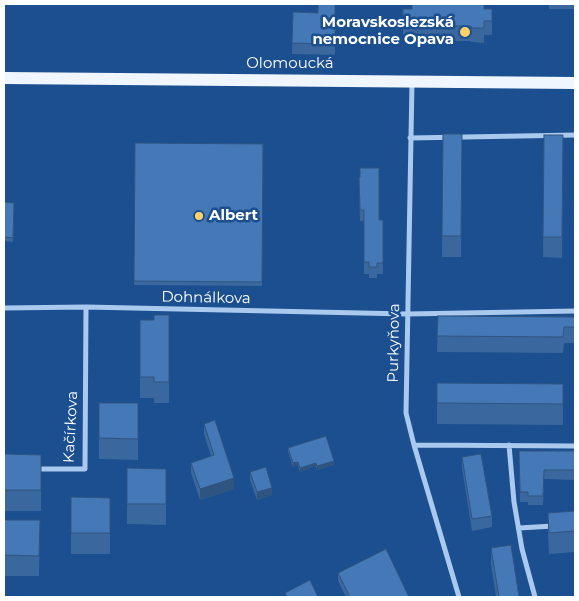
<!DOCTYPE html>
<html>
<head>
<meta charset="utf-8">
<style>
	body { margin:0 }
	#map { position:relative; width:579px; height:601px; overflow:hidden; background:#1b4f8f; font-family:Montserrat,sans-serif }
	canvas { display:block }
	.frame { position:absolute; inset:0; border:5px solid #fff; pointer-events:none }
</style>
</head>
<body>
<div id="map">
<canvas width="579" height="601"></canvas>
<div class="frame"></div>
</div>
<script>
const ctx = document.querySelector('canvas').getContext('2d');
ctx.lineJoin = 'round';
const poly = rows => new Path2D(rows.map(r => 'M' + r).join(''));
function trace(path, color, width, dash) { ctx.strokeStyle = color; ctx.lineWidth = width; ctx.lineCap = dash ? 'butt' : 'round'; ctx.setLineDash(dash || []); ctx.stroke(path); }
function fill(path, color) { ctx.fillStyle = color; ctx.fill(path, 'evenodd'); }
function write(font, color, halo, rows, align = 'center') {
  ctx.font = font + ' Montserrat,sans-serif'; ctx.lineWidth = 5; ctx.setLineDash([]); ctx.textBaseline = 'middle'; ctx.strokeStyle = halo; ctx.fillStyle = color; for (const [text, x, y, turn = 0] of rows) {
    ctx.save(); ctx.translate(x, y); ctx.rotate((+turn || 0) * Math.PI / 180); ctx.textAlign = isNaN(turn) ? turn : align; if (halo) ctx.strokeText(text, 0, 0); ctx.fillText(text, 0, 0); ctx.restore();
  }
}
const minor = poly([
	[412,82,406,413,414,445,459,597],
	[410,138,575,135],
	[4,308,86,307,407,314,575,311],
	[414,445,575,446],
	[509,445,514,502,522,549,535,597],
	[34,469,85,469,86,307],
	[519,528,553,526]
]);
const primary = poly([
	[4,78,575,83]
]);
const wall = poly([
	[335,4,335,55,292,54,293,12,318,13],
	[549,4,575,4,575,9,549,9],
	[403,9,492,9,492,35,484,35,484,43,471,42,471,41,412,41,412,35,403,35],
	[443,134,462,134,461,257,442,257],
	[544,135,563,135,562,258,543,257],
	[135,143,263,144,262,286,134,285],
	[359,177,379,220,383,220,383,274,377,274,377,278,369,278,369,274,364,274,364,221,360,221],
	[4,202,14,203,13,242,4,241],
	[169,315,169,403,154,403,154,398,140,398,140,320,154,320],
	[438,316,575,317,575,343,564,343,563,353,437,352],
	[437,383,563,384,563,425,437,424],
	[99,403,138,403,138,460,99,459],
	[204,424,234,489,200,500,191,473,191,463,211,456,204,434],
	[288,448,334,465,317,470,316,466,300,472,298,465,293,467,288,452],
	[519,451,575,451,575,480,544,479,543,505,528,505,528,502,520,502],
	[4,454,41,455,41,511,4,511],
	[462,457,492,516,492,527,472,531,462,468],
	[127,468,166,469,166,525,127,524],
	[250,472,272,495,257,500,250,480],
	[71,497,110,498,110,554,71,554],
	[575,511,575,552,549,554,548,534,548,513],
	[4,520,40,520,39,576,4,576],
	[491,548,519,597,496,597,491,564],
	[338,573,409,597,346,597,338,581]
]);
const shadedWall = poly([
	[334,461,334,465,317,470,317,466],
	[298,462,298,465,293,467,293,463],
	[316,463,316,466,300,472,300,468],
	[234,478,234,489,200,500,200,489],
	[272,488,272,495,257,500,257,492]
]);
const building = poly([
	[318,4,335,4,335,44,292,43,293,12,318,13,318,4],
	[412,4,484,4,484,9,492,9,492,21,484,21,484,28,471,28,471,26,412,26,412,20,403,20,403,9,412,9,412,4],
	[443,134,462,134,461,236,442,236,443,134],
	[544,135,563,135,562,237,543,237,544,135],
	[135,143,263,144,262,282,134,281,135,143],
	[360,168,379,168,379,220,383,220,383,263,377,263,377,267,369,267,369,262,364,262,364,210,360,210,359,177,360,177,360,168],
	[4,202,14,203,13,238,4,237,4,202],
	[154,315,169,315,169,382,154,382,154,377,140,377,140,320,154,320,154,315],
	[438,316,575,317,575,327,564,327,563,337,437,336,438,316],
	[437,383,563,384,563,404,437,403,437,383],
	[99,403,138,403,138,439,99,438,99,403],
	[215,420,234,478,200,489,191,463,214,455,204,424,215,420],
	[326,436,334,461,317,466,316,463,300,468,298,462,293,463,288,448,326,436],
	[519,451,575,451,575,470,544,470,543,496,528,496,528,492,520,492,519,451],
	[4,454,41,455,41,490,4,490,4,454],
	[481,454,492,516,472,519,462,457,481,454],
	[266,467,272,488,257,492,250,472,266,467],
	[127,468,166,469,166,504,127,504,127,468],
	[71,497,110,498,110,533,71,533,71,497],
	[575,511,575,531,549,533,548,513,575,511],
	[4,520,40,520,39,556,4,555,4,520],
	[511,545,519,597,499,597,491,548,511,545],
	[386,549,409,597,350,597,338,573,386,549],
	[310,580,318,597,287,597,285,593,310,580]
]);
const markers = [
	[465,32,6,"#ffd166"],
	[199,216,5,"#ffd166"]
];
const poiNames = [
	["Moravskoslezská",454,23],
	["nemocnice Opava",454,40],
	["Albert",209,216,"left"]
];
const streetNames = [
	["Olomoucká",290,64],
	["Dohnálkova",206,298,1],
	["Purkyňova",394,343,-89],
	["Kačírkova",71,427,-87]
];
trace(minor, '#a9c9ee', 5);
trace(primary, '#f0f6ff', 12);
fill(wall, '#3a679d');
fill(shadedWall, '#305480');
fill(building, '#4478b7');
trace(building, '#305480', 1);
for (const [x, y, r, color] of markers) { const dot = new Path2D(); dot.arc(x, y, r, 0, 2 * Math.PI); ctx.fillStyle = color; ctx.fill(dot); trace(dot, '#1b4f8f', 2); }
write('bold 15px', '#fff', '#1b4f8f', poiNames, 'right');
write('15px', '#fff', '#1b4f8f', streetNames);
</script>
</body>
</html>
